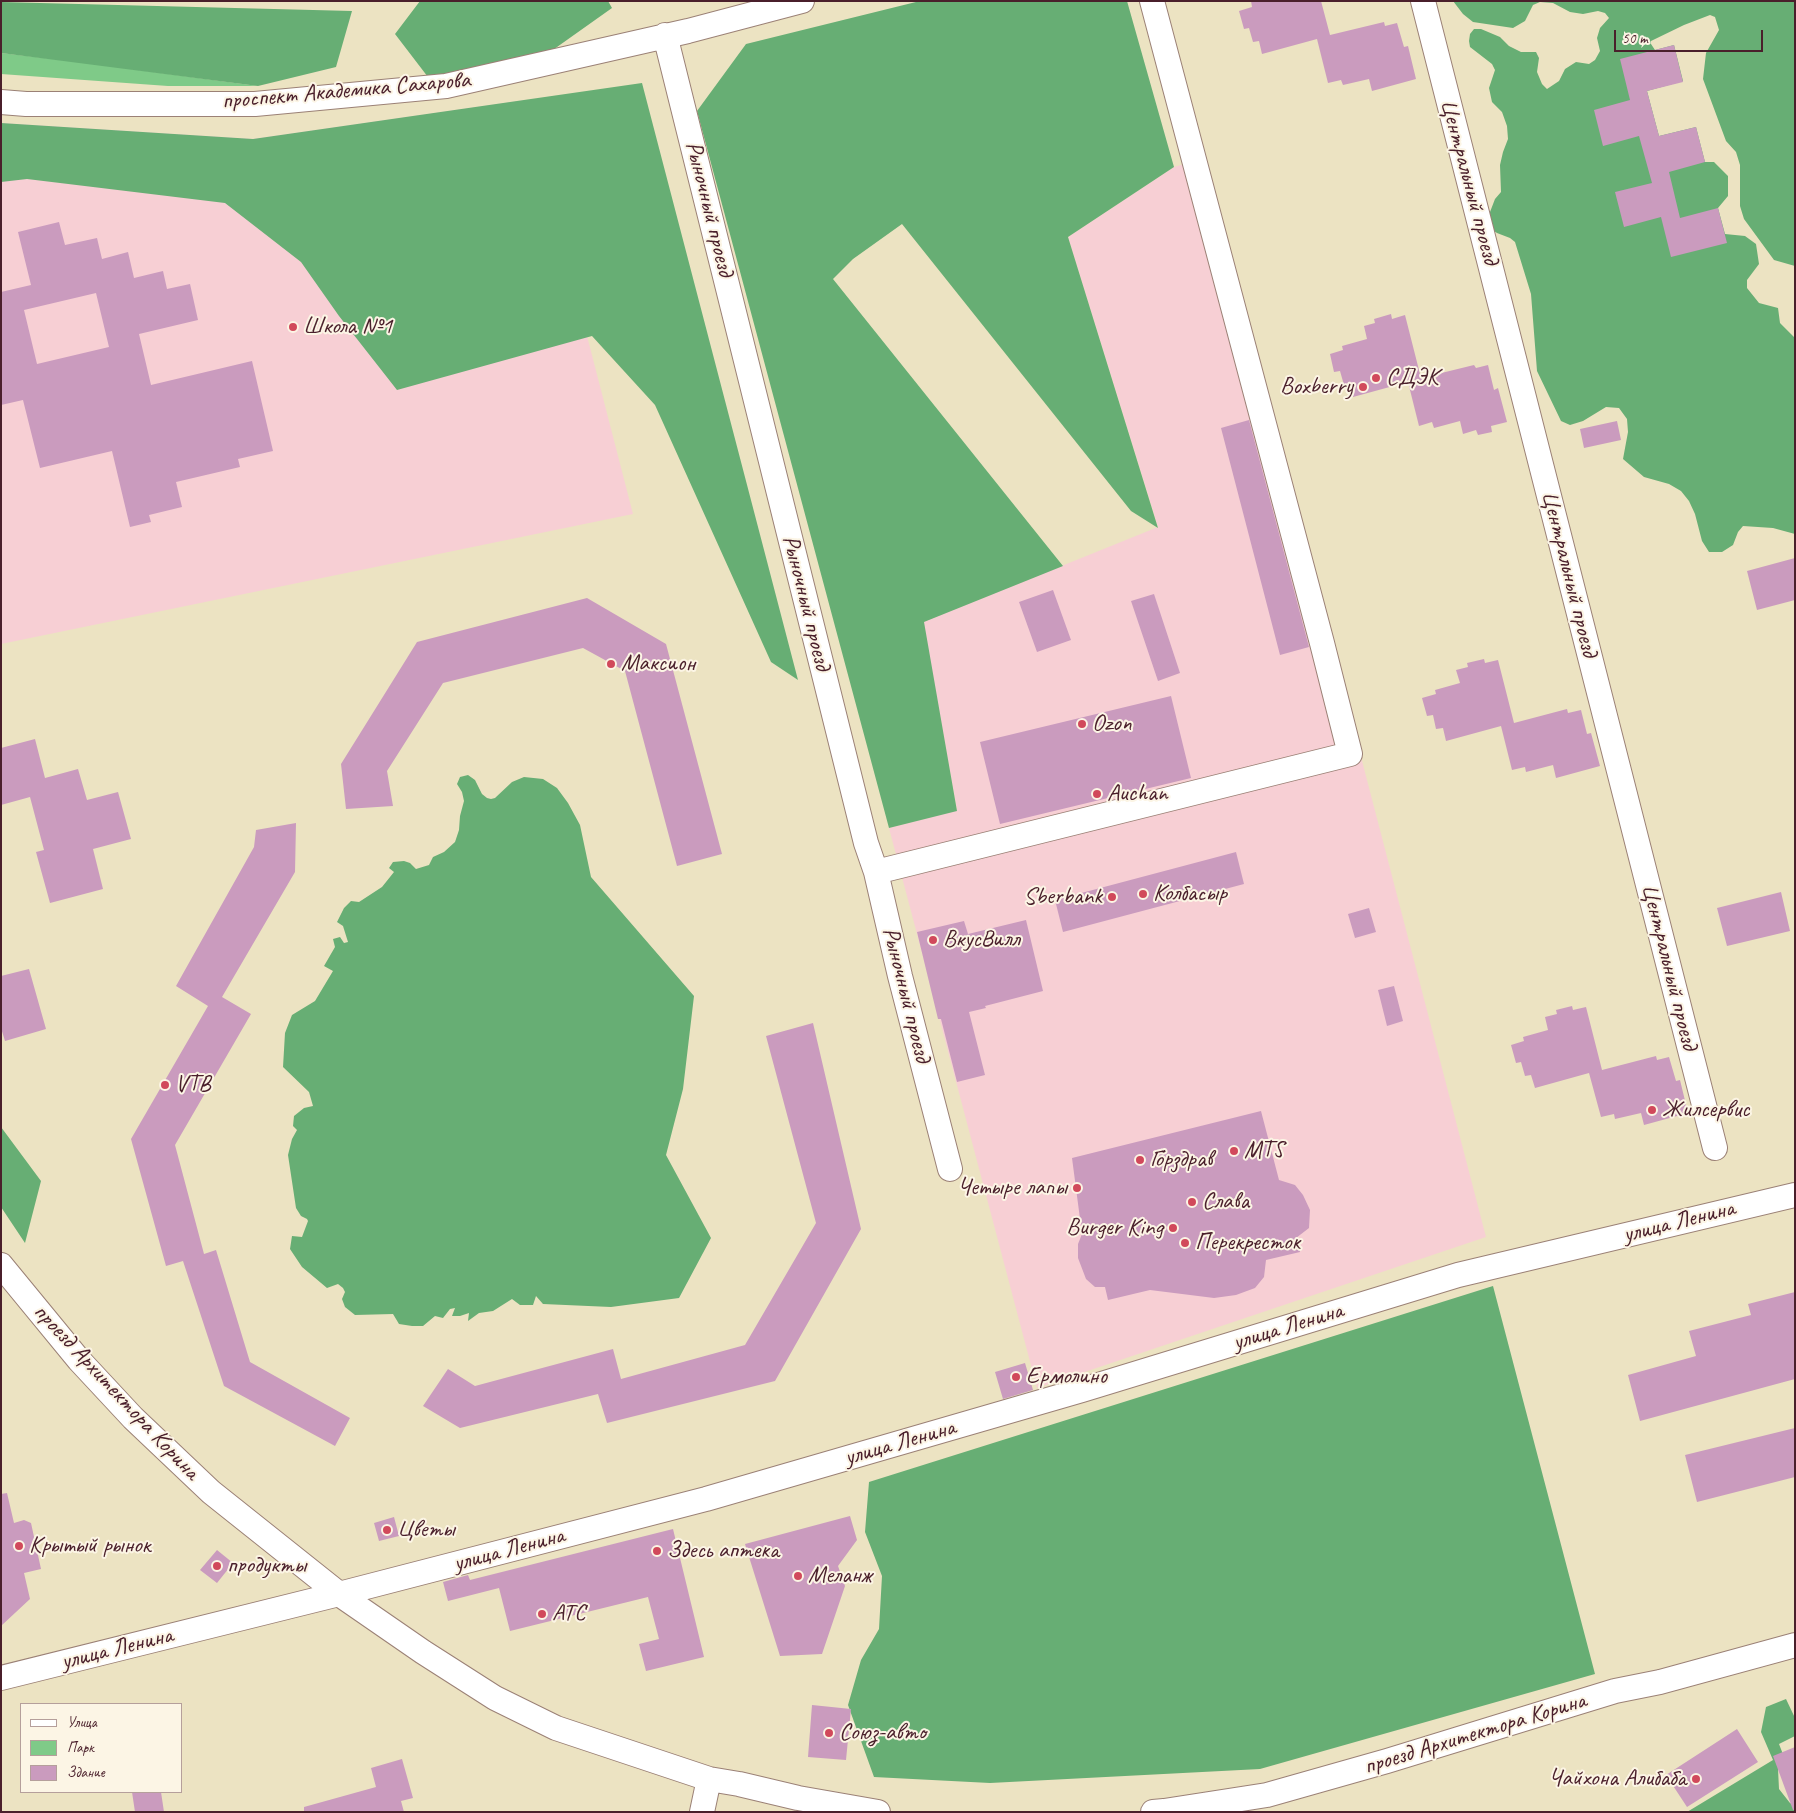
<!DOCTYPE html>
<html>
<head>
<meta charset="utf-8">
<style>
	body { margin:0 }
	#map { position:relative; width:1796px; height:1813px; overflow:hidden; background:#ece3c2; font-family:Caveat,sans-serif }
	canvas { display:block }
	.frame { position:absolute; inset:0; border:2px solid #4a1f2b; pointer-events:none }
	.legend { position:absolute; left:20px; top:1703px; width:162px; height:90px; box-sizing:border-box; background:#fcf5e5; border:1px solid #b59f9b; margin:0; padding:6px 9px; list-style:none; font-size:15px; color:#4a1f2b }
	.legend li { display:flex; align-items:center; gap:10px; height:25px }
	.legend b { width:25px; border:1px solid #b59f9b }
	.scale { position:absolute; left:1614px; top:30px; width:149px; height:22px; box-sizing:border-box; border:2px solid #4a1f2b; border-top:0; padding-left:6px; font-size:15px; line-height:18px; white-space:nowrap; color:#4a1f2b; -webkit-text-stroke:4px #fcf5e5; paint-order:stroke }
</style>
</head>
<body>
<div id="map">
<canvas width="1796" height="1813"></canvas>
<div class="frame"></div>
<ul class="legend">
<li><b style="height:6px;background:#fff"></b>Улица</li>
<li><b style="height:14px;background:#7fca88"></b>Парк</li>
<li><b style="height:14px;background:#ca9bbe"></b>Здание</li>
</ul>
<div class="scale">50 m</div>
</div>
<script>
const ctx = document.querySelector('canvas').getContext('2d');
ctx.lineJoin = 'round';
function fill(path, color) { ctx.fillStyle = color; ctx.fill(path, 'evenodd'); }
const poly = rows => new Path2D(rows.map(r => 'M' + r).join(''));
function trace(path, color, width, dash) { ctx.strokeStyle = color; ctx.lineWidth = width; ctx.lineCap = dash ? 'butt' : 'round'; ctx.setLineDash(dash || []); ctx.stroke(path); }
function write(font, color, halo, rows, align = 'center') {
  ctx.font = font + ' Caveat,sans-serif'; ctx.lineWidth = 4; ctx.setLineDash([]); ctx.textBaseline = 'middle'; ctx.strokeStyle = halo; ctx.fillStyle = color; for (const [text, x, y, turn = 0] of rows) {
    ctx.save(); ctx.translate(x, y); ctx.rotate((+turn || 0) * Math.PI / 180); ctx.textAlign = isNaN(turn) ? turn : align; if (halo) ctx.strokeText(text, 0, 0); ctx.fillText(text, 0, 0); ctx.restore();
  }
}
const built = poly([
	[526,100,633,514,1,644,1,123,253,139],
	[1205,158,1486,1237,1037,1388,889,828,957,810,923,622,1158,527,1068,237,1174,167]
]);
const green = poly([
	[1,53,79,62,258,86,168,86,1,74]
]);
const forest = poly([
	[420,1,608,1,612,8,526,69,431,81,395,34],
	[920,1,1127,1,1174,167,1068,237,1158,528,1131,511,902,224,853,259,833,279,1063,566,924,622,957,811,889,828,697,111,746,44],
	[1453,1,1795,1,1795,266,1774,260,1744,219,1740,206,1740,165,1736,152,1726,141,1703,79,1706,53,1719,30,1715,17,1710,15,1684,25,1651,41,1651,44,1655,50,1674,45,1683,81,1647,91,1659,136,1696,127,1705,162,1714,162,1728,176,1728,196,1718,208,1725,234,1745,236,1756,244,1759,264,1747,280,1747,288,1759,303,1778,308,1780,323,1795,338,1795,534,1773,528,1743,526,1738,532,1733,545,1722,552,1709,552,1702,541,1695,514,1689,501,1681,491,1669,484,1644,477,1623,459,1628,432,1627,419,1619,408,1606,407,1583,421,1570,425,1561,421,1537,371,1531,294,1515,242,1510,238,1497,233,1491,229,1490,226,1490,212,1495,199,1501,192,1500,165,1503,152,1508,139,1507,126,1502,112,1492,102,1489,88,1495,70,1492,64,1470,47,1469,41,1470,34,1474,29,1481,29,1500,37,1509,46,1521,52,1536,52,1539,58,1537,72,1542,84,1547,89,1559,81,1565,69,1576,62,1589,64,1595,60,1600,51,1597,38,1600,28,1609,18,1605,13,1598,11,1583,14,1570,12,1553,3,1540,2,1533,5,1525,21,1513,28,1473,22,1463,14],
	[1,2,352,11,336,67,258,86,1,53],
	[642,83,798,680,771,662,655,405,592,336,397,390,339,316,301,262,225,203,27,179,1,182,1,123,253,139],
	[468,775,475,780,482,794,487,798,491,799,495,798,512,782,524,777,543,779,557,788,568,803,580,825,591,877,694,996,683,1089,666,1155,711,1238,679,1298,611,1307,543,1304,536,1296,533,1305,520,1305,512,1299,493,1311,479,1313,468,1321,469,1313,460,1316,452,1316,455,1308,450,1309,443,1318,435,1316,423,1326,412,1326,399,1324,393,1314,355,1315,345,1307,342,1299,345,1292,343,1288,338,1284,327,1288,302,1267,290,1249,292,1236,302,1237,308,1221,307,1219,301,1216,296,1208,288,1155,292,1139,297,1130,293,1126,294,1116,304,1108,313,1106,309,1092,283,1067,285,1033,292,1015,315,1001,333,971,324,966,335,947,333,939,340,937,344,943,348,942,343,926,337,922,344,908,351,901,359,902,382,887,394,872,389,868,393,862,404,861,410,863,416,869,429,865,433,857,444,852,455,842,459,830,460,816,464,801,462,792,457,784,460,777],
	[1,1127,41,1181,25,1243,1,1207],
	[1493,1286,1595,1674,1260,1769,990,1783,874,1777,848,1705,861,1660,879,1629,882,1576,865,1532,869,1482],
	[1786,1699,1795,1718,1795,1736,1779,1744,1786,1762,1778,1769,1779,1789,1790,1803,1795,1805,1795,1812,1687,1812,1773,1760,1761,1732,1766,1707]
]);
const building = poly([
	[1251,1,1321,1,1330,35,1384,22,1385,26,1397,23,1404,47,1408,46,1416,79,1372,91,1369,79,1343,85,1341,80,1328,83,1317,39,1262,54,1259,41,1253,42,1249,28,1244,29,1239,11,1252,7],
	[1674,45,1683,82,1647,91,1659,136,1696,127,1705,162,1669,172,1680,218,1718,208,1727,243,1671,257,1661,217,1624,227,1615,192,1652,183,1639,136,1603,146,1594,110,1630,100,1620,59],
	[59,222,65,245,97,238,102,259,128,252,134,278,163,271,167,289,190,284,198,320,139,334,151,385,252,361,273,451,238,459,240,467,176,482,182,507,149,515,151,522,130,527,112,451,40,468,23,400,1,405,1,292,31,285,18,232],
	[96,293,109,347,37,364,24,310],
	[1391,314,1392,319,1405,315,1421,378,1474,365,1476,368,1488,365,1494,390,1498,388,1507,422,1491,426,1492,432,1478,435,1476,430,1463,434,1460,421,1434,428,1432,422,1419,426,1408,382,1353,397,1350,383,1344,385,1340,371,1334,372,1330,354,1343,350,1342,346,1367,339,1364,326,1375,323,1374,319],
	[1249,420,1309,647,1280,655,1221,428],
	[1617,421,1621,440,1584,448,1580,429],
	[1795,558,1795,600,1757,610,1747,571],
	[1053,590,1071,640,1037,652,1019,602],
	[1154,594,1180,673,1158,681,1131,601],
	[587,598,666,644,722,854,677,866,625,671,583,648,443,683,387,771,393,806,346,809,341,764,417,642],
	[1484,659,1485,663,1498,660,1514,723,1567,709,1568,713,1581,710,1587,734,1591,733,1600,766,1556,778,1553,765,1526,772,1525,767,1512,770,1501,726,1446,741,1443,728,1436,729,1433,715,1427,716,1422,698,1436,694,1435,690,1460,683,1456,670,1468,667,1467,663],
	[1171,696,1191,778,1000,824,980,742],
	[35,739,45,778,78,769,87,800,118,792,131,839,93,849,103,889,50,903,36,852,44,850,30,797,1,805,1,748],
	[296,823,295,872,222,997,251,1014,175,1145,204,1254,216,1250,250,1362,350,1418,335,1446,224,1386,183,1261,166,1266,131,1139,208,1006,176,986,254,847,256,830],
	[1236,852,1244,884,1063,932,1055,900],
	[1781,892,1790,931,1727,946,1717,908],
	[1369,908,1376,932,1355,938,1348,914],
	[1026,920,1043,991,985,1006,986,1008,969,1012,985,1075,957,1082,941,1019,938,1019,917,932,964,921,968,934],
	[29,969,46,1029,5,1041,1,1028,1,976],
	[1394,986,1403,1021,1387,1026,1378,990],
	[1572,1006,1573,1010,1586,1007,1602,1070,1656,1056,1657,1060,1669,1057,1676,1081,1680,1080,1688,1113,1644,1125,1641,1113,1615,1119,1614,1114,1601,1117,1589,1073,1535,1088,1531,1075,1525,1076,1521,1062,1516,1063,1511,1045,1524,1041,1523,1037,1548,1030,1545,1017,1557,1014,1556,1010],
	[813,1023,861,1229,775,1381,607,1423,598,1394,460,1428,423,1406,448,1369,475,1386,613,1349,621,1379,745,1345,816,1223,766,1036],
	[1261,1111,1279,1180,1295,1185,1303,1195,1310,1210,1309,1228,1296,1238,1300,1252,1266,1260,1264,1277,1255,1288,1236,1295,1214,1298,1150,1290,1108,1300,1105,1287,1095,1287,1086,1279,1078,1258,1078,1244,1082,1234,1072,1158],
	[1795,1292,1795,1379,1640,1421,1628,1375,1696,1356,1689,1331,1751,1315,1748,1304],
	[1025,1363,1033,1390,1003,1399,995,1372],
	[1795,1428,1795,1477,1697,1502,1685,1455],
	[7,1493,14,1523,24,1520,31,1523,41,1569,24,1573,30,1599,1,1626,1,1494],
	[850,1516,857,1540,838,1566,845,1586,822,1654,780,1656,745,1544],
	[394,1517,399,1536,379,1541,374,1523],
	[673,1529,704,1657,646,1671,639,1644,659,1639,648,1597,510,1631,499,1588,448,1601,443,1582,468,1575,470,1580],
	[217,1550,233,1563,217,1583,200,1570],
	[812,1705,851,1709,846,1760,808,1757],
	[1737,1729,1758,1762,1687,1807,1666,1775],
	[1795,1747,1795,1810,1793,1810,1773,1756],
	[402,1759,413,1798,401,1801,404,1812,304,1812,304,1807,376,1787,371,1768],
	[132,1792,161,1792,164,1812,135,1812]
]);
const minor = poly([
	[1423,1,1715,1148],
	[665,35,866,843,876,872,900,976,950,1169],
	[1,102,26,104,255,104,446,86,688,31,802,1],
	[876,872,1350,754,1322,643,1152,1],
	[1,1265,79,1360,133,1418,211,1492,339,1594,423,1652,495,1698,556,1728,709,1779,739,1784,798,1798,878,1812],
	[1,1678,339,1594,706,1499,1082,1390,1458,1275,1795,1195],
	[702,1812,709,1779],
	[1153,1812,1164,1811,1267,1795,1387,1761,1615,1691,1660,1682,1795,1645]
]);
const markers = [
	[293,327,5,"#d1495b"],
	[1376,378,5,"#d1495b"],
	[1363,387,5,"#d1495b"],
	[611,664,5,"#d1495b"],
	[1082,724,5,"#d1495b"],
	[1097,794,5,"#d1495b"],
	[1143,894,5,"#d1495b"],
	[1112,897,5,"#d1495b"],
	[933,940,5,"#d1495b"],
	[165,1085,5,"#d1495b"],
	[1652,1110,5,"#d1495b"],
	[1234,1151,5,"#d1495b"],
	[1140,1160,5,"#d1495b"],
	[1077,1188,5,"#d1495b"],
	[1192,1202,5,"#d1495b"],
	[1173,1228,5,"#d1495b"],
	[1185,1243,5,"#d1495b"],
	[1016,1377,5,"#d1495b"],
	[387,1530,5,"#d1495b"],
	[19,1546,5,"#d1495b"],
	[657,1551,5,"#d1495b"],
	[217,1566,5,"#d1495b"],
	[798,1576,5,"#d1495b"],
	[542,1614,5,"#d1495b"],
	[829,1733,5,"#d1495b"],
	[1696,1779,5,"#d1495b"]
];
const streetNames = [
	["проспект Академика Сахарова",346,91,-5],
	["Центральный проезд",1469,182,75],
	["Рыночный проезд",709,209,76],
	["Центральный проезд",1569,574,76],
	["Рыночный проезд",806,603,76],
	["Центральный проезд",1669,967,76],
	["Рыночный проезд",906,995,76],
	["улица Ленина",1679,1222,-14],
	["улица Ленина",1288,1327,-17],
	["проезд Архитектора Корина",116,1392,47],
	["улица Ленина",900,1443,-16],
	["улица Ленина",509,1550,-15],
	["улица Ленина",117,1649,-14],
	["проезд Архитектора Корина",1475,1734,-17]
];
const poiNames = [
	["Школа №1",303,327],
	["СДЭК",1386,378],
	["Boxberry",1353,387,"right"],
	["Максион",621,664],
	["Ozon",1092,724],
	["Auchan",1107,794],
	["Колбасыр",1153,894],
	["Sberbank",1102,897,"right"],
	["ВкусВилл",943,940],
	["VTB",175,1085],
	["Жилсервис",1662,1110],
	["MTS",1244,1151],
	["Горздрав",1150,1160],
	["Четыре лапы",1067,1188,"right"],
	["Слава",1202,1202],
	["Burger King",1163,1228,"right"],
	["Перекресток",1195,1243],
	["Ермолино",1026,1377],
	["Цветы",397,1530],
	["Крытый рынок",29,1546],
	["Здесь аптека",667,1551],
	["продукты",227,1566],
	["Меланж",808,1576],
	["АТС",552,1614],
	["Союз-авто",839,1733],
	["Чайхона Алибаба",1686,1779,"right"]
];
fill(built, '#f7cfd4');
fill(green, '#7fca88');
fill(forest, '#67ae74');
fill(building, '#ca9bbe');
trace(minor, '#9b8176', 26);
trace(minor, '#fff', 24);
for (const [x, y, r, color] of markers) { const dot = new Path2D(); dot.arc(x, y, r, 0, 2 * Math.PI); ctx.fillStyle = color; ctx.fill(dot); trace(dot, '#fcf5e5', 2); }
write('24px', '#4a1f2b', '#fcf5e5', streetNames);
write('24px', '#4a1f2b', '#fcf5e5', poiNames, 'left');
</script>
</body>
</html>
